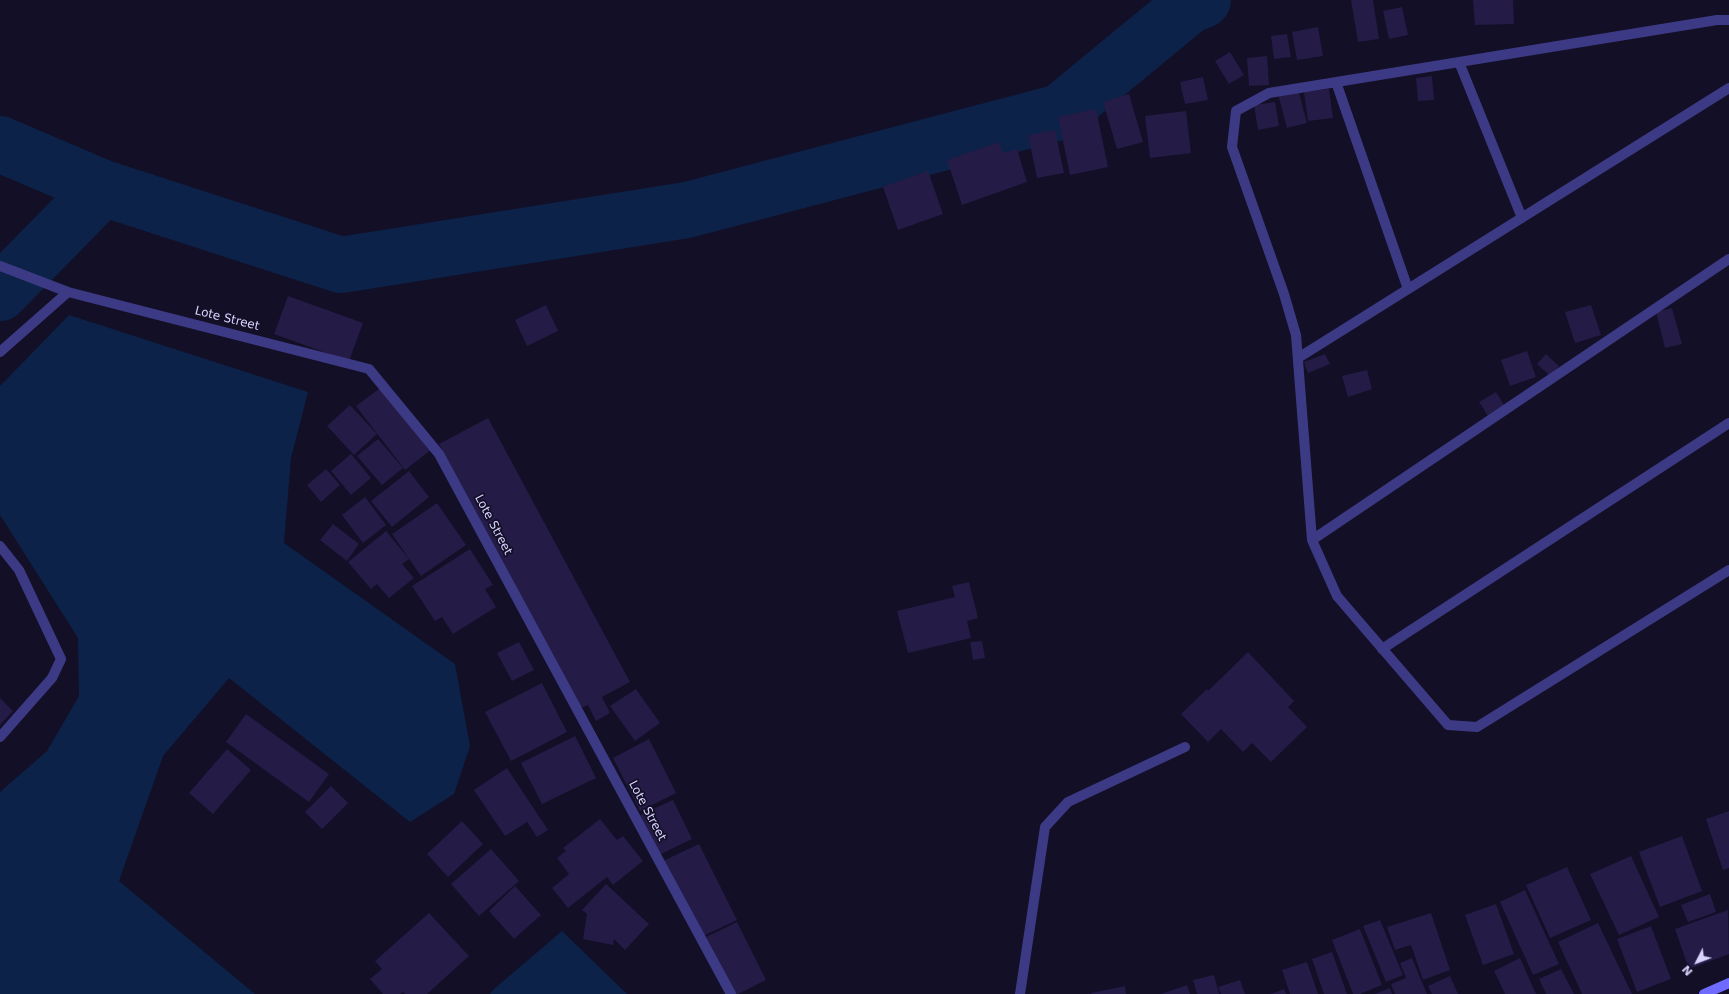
<!DOCTYPE html>
<html>
<head>
<meta charset="utf-8">
<style>
	body { margin:0 }
	#map { position:relative; width:1729px; height:994px; overflow:hidden; background:#130f26; font-family:"DejaVu Sans",sans-serif }
	canvas { display:block }
	.north { position:absolute; left:1677px; top:942px; width:40px; height:40px; -webkit-text-stroke:3px #130f26; paint-order:stroke; rotate:228deg; font-size:11px; font-weight:700; line-height:16px; text-align:center; color:#d9d4ff }
	.north::after { content:''; display:block; margin:auto; width:14px; height:18px; background:#d9d4ff; clip-path:polygon(50% 0,100% 100%,50% 72%,0 100%) }
</style>
</head>
<body>
<div id="map">
<canvas width="1729" height="994"></canvas>
<div class="north">N</div>
</div>
<script>
const ctx = document.querySelector('canvas').getContext('2d');
ctx.lineJoin = 'round';
function fill(path, color) { ctx.fillStyle = color; ctx.fill(path, 'evenodd'); }
const poly = rows => new Path2D(rows.map(r => 'M' + r).join(''));
function trace(path, color, width, dash) { ctx.strokeStyle = color; ctx.lineWidth = width; ctx.lineCap = dash ? 'butt' : 'round'; ctx.setLineDash(dash || []); ctx.stroke(path); }
function write(font, color, halo, rows, align = 'center') {
  ctx.font = font + ' "DejaVu Sans",sans-serif'; ctx.lineWidth = 3.5; ctx.setLineDash([]); ctx.textBaseline = 'middle'; ctx.strokeStyle = halo; ctx.fillStyle = color; for (const [text, x, y, turn = 0] of rows) {
    ctx.save(); ctx.translate(x, y); ctx.rotate((+turn || 0) * Math.PI / 180); ctx.textAlign = isNaN(turn) ? turn : align; if (halo) ctx.strokeText(text, 0, 0); ctx.fillText(text, 0, 0); ctx.restore();
  }
}
const water = poly([
	[69,315,308,392,291,458,284,543,455,664,470,746,454,794,410,822,229,678,163,756,119,881,255,994,0,994,0,792,47,751,79,696,78,638,0,515,0,386],
	[562,931,627,994,490,994,494,989]
]);
const river = poly([
	[0,144,103,188,341,265,687,210,1060,112,1190,5,1203,0],
	[0,293,103,188]
]);
const building = poly([
	[1351,0,1373,0,1379,39,1358,42],
	[1473,0,1513,0,1514,24,1475,25],
	[1402,7,1408,35,1389,39,1383,11],
	[1318,27,1323,56,1297,60,1292,32],
	[1287,34,1291,57,1274,59,1271,36],
	[1230,52,1244,75,1229,84,1215,61],
	[1267,56,1269,85,1249,86,1247,58],
	[1432,76,1434,100,1418,101,1416,78],
	[1203,77,1208,100,1185,104,1180,82],
	[1298,89,1307,123,1287,128,1278,94],
	[1329,89,1333,118,1308,121,1304,92],
	[1129,94,1143,142,1117,149,1103,102],
	[1275,102,1279,126,1258,130,1254,105],
	[1096,109,1108,167,1070,175,1058,117],
	[1186,111,1191,153,1150,158,1145,116],
	[1055,130,1064,173,1037,178,1028,135],
	[999,142,1003,153,1017,149,1027,182,962,205,947,160],
	[928,171,943,214,898,230,883,187],
	[288,296,363,323,349,361,274,334],
	[546,305,558,331,527,346,515,320],
	[1591,305,1601,335,1575,343,1565,312],
	[1672,308,1682,344,1665,348,1656,312],
	[1527,351,1536,377,1510,386,1501,360],
	[1325,354,1330,364,1308,373,1304,362],
	[1546,354,1559,366,1550,376,1537,364],
	[1367,370,1372,389,1348,397,1342,376],
	[383,386,432,449,405,470,356,406],
	[1496,392,1504,405,1488,416,1479,402],
	[350,405,377,434,354,455,327,426],
	[488,418,630,682,602,697,610,713,596,721,588,705,581,708,439,444],
	[378,439,403,468,382,485,357,456],
	[351,454,371,478,351,495,331,471],
	[326,469,340,485,321,502,307,485],
	[409,471,429,497,392,527,371,501],
	[365,497,386,525,363,543,342,515],
	[437,503,466,545,421,576,392,534],
	[333,524,359,544,347,561,320,540],
	[386,531,409,559,402,564,414,578,389,598,377,584,371,589,348,562],
	[470,549,493,585,485,589,496,607,453,634,442,617,435,621,412,586],
	[969,582,978,618,967,621,971,638,908,653,897,611,955,597,952,586],
	[982,641,985,658,973,660,970,642],
	[519,642,534,670,512,681,497,653],
	[1248,652,1294,701,1288,707,1307,727,1271,762,1252,743,1243,752,1221,729,1208,742,1181,714,1207,689,1208,691],
	[542,683,567,732,511,761,485,712],
	[636,689,660,723,635,741,610,706],
	[0,698,13,711,0,725],
	[246,714,329,774,309,802,226,742],
	[575,736,596,778,542,804,521,763],
	[649,739,676,793,640,811,613,758],
	[227,749,251,770,213,814,189,793],
	[507,768,548,830,537,837,527,822,505,836,474,790],
	[331,786,348,803,322,829,305,812],
	[673,800,692,839,659,855,640,815],
	[1729,811,1729,868,1723,870,1706,819],
	[600,819,617,840,623,836,643,861,613,885,607,877,568,908,552,888,569,874,557,858,566,851,563,848],
	[462,821,483,844,448,877,427,854],
	[1682,836,1702,891,1660,907,1639,852],
	[699,844,737,920,701,937,663,861],
	[491,849,519,881,479,916,451,884],
	[1631,856,1659,917,1619,935,1590,874],
	[1567,867,1591,920,1550,938,1526,885],
	[606,884,649,924,625,950,614,939,613,945,583,939,587,914,582,910],
	[515,886,541,915,514,939,489,911],
	[1525,890,1559,964,1533,975,1500,902],
	[1710,894,1716,912,1688,922,1681,905],
	[1496,904,1514,954,1483,965,1465,915],
	[1728,910,1729,954,1689,969,1675,929],
	[429,913,469,956,427,994,405,994,403,992,400,994,383,994,370,979,382,969,375,961],
	[1431,913,1450,970,1423,980,1411,945,1395,950,1387,927],
	[1380,920,1403,975,1386,982,1363,926],
	[737,922,766,980,738,994,734,994,706,937],
	[1598,923,1632,994,1582,994,1558,942],
	[1651,926,1671,979,1637,992,1617,939],
	[1360,929,1382,985,1360,994,1353,994,1332,940],
	[1332,952,1347,994,1324,994,1312,959],
	[1412,958,1427,994,1395,994,1391,984,1406,978,1400,963],
	[1520,958,1536,994,1505,994,1494,971],
	[1307,962,1318,994,1290,994,1282,970],
	[1561,969,1574,994,1546,994,1539,979],
	[1214,975,1219,994,1197,994,1193,980],
	[1450,976,1458,994,1432,994,1428,986],
	[1240,980,1245,994,1221,994,1218,987],
	[1187,985,1190,994,1161,994],
	[1125,986,1126,994,1092,994,1091,993],
	[1390,988,1392,994,1375,994],
	[1284,989,1286,994,1271,994]
]);
const service = poly([
	[1729,20,1717,20,1269,93,1236,111,1232,147,1284,294,1296,335,1312,540,1337,596,1448,725,1477,727,1729,570],
	[1459,62,1522,218],
	[1336,82,1408,289],
	[1298,358,1729,88],
	[1312,540,1729,259],
	[1382,649,1729,423]
]);
const minor = poly([
	[0,266,68,292,369,369,439,454,731,994],
	[0,352,68,292],
	[0,546,19,570,61,659,52,678,0,737],
	[1020,994,1045,827,1068,802,1185,747]
]);
const secondary = poly([
	[1704,994,1729,983]
]);
const streetNames = [
	["Lote Street",227,319,14],
	["Lote Street",493,525,62],
	["Lote Street",647,811,62]
];
fill(water, '#0c2248');
trace(river, '#0c2248', 56);
fill(building, '#241b47');
trace(service, '#3d3a85', 10);
trace(minor, '#3d3a85', 10);
trace(secondary, '#6f6bff', 10);
write('12px', '#d9d4ff', '#130f26', streetNames);
</script>
</body>
</html>
